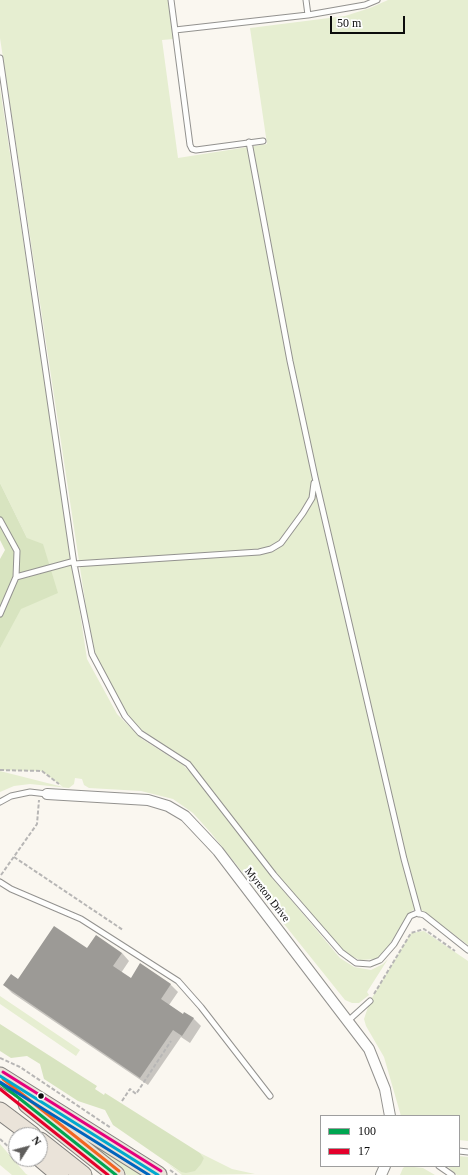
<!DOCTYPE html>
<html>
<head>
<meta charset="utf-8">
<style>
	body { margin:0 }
	#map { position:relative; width:468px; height:1175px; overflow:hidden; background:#faf7f0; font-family:"Times New Roman",serif }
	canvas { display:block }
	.legend { position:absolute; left:320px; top:1115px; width:140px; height:52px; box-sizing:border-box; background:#fff; border:1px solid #9e9e9e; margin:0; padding:5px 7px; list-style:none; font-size:12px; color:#0c0c0c }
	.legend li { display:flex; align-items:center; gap:8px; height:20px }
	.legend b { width:20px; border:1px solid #9e9e9e }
	.north { position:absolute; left:8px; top:1127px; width:40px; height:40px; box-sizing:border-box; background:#fff; border:1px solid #9e9e9e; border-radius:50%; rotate:54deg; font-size:11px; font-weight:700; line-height:16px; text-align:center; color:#0c0c0c }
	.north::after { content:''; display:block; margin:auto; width:14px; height:18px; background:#5f5e5c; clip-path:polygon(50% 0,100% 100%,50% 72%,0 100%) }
	.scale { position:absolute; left:330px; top:16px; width:75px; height:18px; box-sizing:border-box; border:2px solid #0c0c0c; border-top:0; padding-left:5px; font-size:12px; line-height:14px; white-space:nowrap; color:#0c0c0c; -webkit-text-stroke:3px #fff; paint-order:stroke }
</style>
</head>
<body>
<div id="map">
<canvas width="468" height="1175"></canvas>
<ul class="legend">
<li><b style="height:5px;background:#00a651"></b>100</li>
<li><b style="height:5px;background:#e4002b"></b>17</li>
</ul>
<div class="north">N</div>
<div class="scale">50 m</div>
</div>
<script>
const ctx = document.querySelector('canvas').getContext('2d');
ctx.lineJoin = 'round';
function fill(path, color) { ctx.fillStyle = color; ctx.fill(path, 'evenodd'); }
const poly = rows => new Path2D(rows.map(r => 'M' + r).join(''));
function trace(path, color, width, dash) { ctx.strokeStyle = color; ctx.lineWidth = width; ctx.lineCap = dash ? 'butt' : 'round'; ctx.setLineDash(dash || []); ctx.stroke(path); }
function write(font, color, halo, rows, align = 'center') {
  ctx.font = font + ' "Times New Roman",serif'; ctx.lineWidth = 4; ctx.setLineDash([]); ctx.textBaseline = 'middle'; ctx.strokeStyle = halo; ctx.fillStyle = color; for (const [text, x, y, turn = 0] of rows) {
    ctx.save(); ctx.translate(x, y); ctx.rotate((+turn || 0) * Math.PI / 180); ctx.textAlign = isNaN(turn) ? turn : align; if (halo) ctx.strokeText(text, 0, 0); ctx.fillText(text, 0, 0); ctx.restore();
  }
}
const green = poly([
	[0,0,169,0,174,39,162,40,178,158,267,144,250,28,345,16,370,8,388,0,468,0,468,945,419,908,413,910,407,916,385,952,377,959,360,960,346,954,281,882,190,763,139,728,126,713,104,674,95,652,87,614,0,38],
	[0,88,87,659,117,714,142,739,183,765,192,774,277,883,340,958,354,967,371,970,383,964,388,959,367,992,369,995,359,1003,352,1003,345,1000,211,833,193,813,173,799,141,791,89,788,84,785,82,779,75,778,74,784,69,788,30,784,14,786,0,792,0,771,63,787,42,771,0,770,0,614,27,538,0,483],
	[424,931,468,961,468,1141,459,1140,459,1116,401,1116,384,1057,366,1026,364,1019,370,1001,411,933],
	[0,996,80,1050,76,1056,0,1004],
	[0,1144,26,1174,28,1175,12,1175,0,1165],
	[103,1150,141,1175,127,1175,99,1152],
	[200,1153,232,1169,255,1174,182,1175,168,1164,181,1172,204,1158],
	[459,1156,468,1157,468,1175,457,1175,447,1166,459,1166],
	[406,1166,423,1168,435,1175,400,1175,403,1168]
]);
const forest = poly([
	[0,483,27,538,43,544,58,593,21,609,0,648,0,559,5,550,0,540],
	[0,1024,97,1086,95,1089,104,1095,105,1093,200,1153,204,1158,201,1164,195,1171,186,1173,181,1172,113,1125,105,1110,78,1101,44,1079,40,1064,27,1056,11,1058,0,1051]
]);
const shadow = poly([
	[87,950,122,953,129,961,121,973,131,980,170,984,178,992,169,1005,183,1015,193,1018,201,1026,190,1043,181,1037,148,1085,12,993,4,985]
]);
const building = poly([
	[54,926,87,948,96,935,122,953,113,966,131,978,140,963,171,984,161,999,183,1014,184,1012,194,1018,182,1036,173,1030,140,1078,3,985,11,974,18,979]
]);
const path = poly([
	[0,770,42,771,59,784],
	[14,857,123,930],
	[1,875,37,824,39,800],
	[374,994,411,933,424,929,455,951],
	[0,1058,20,1067,111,1128],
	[122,1101,130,1089,136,1094,171,1041],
	[0,1139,16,1154],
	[21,1159,29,1166],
	[170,1170,177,1175]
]);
const service = poly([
	[171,0,190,145,192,149,196,150,263,141],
	[306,0,308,15],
	[175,30,308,15,365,5,377,0],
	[0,58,74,564,92,654,125,716,140,733,188,764,274,875,341,952,356,963,370,964,380,960,394,944,410,916,417,913,424,915,468,950],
	[249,142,290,361,315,477,404,859,419,914],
	[0,520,17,551,16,577,0,614],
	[74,564,259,552,271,549,281,543,303,513,312,498,314,483],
	[16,577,71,562],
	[0,802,11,796,30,792,47,794],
	[0,882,11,889,81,919,178,981,201,1007,270,1096],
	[349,1020,370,1001],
	[459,1151,468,1152],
	[439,1166,452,1175]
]);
const minor = poly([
	[47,794,148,800,168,806,185,816,218,851,369,1049,385,1089,390,1116],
	[381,1175,385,1166]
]);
const primary = poly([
	[0,1076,158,1175],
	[27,1104,116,1175],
	[0,1111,32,1135],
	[40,1141,83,1175],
	[40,1158,60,1175]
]);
const bus1 = poly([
	[0,1083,116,1175]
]);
const bus2 = poly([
	[0,1089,108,1175]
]);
const bus3 = poly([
	[3,1079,119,1171]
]);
const bus4 = poly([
	[0,1076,158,1175]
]);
const bus5 = poly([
	[0,1082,149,1175]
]);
const bus6 = poly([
	[3,1072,161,1171]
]);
const markers = [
	[41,1096,3.5,"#0c0c0c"]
];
const streetNames = [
	["Myreton Drive",267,895,52]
];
fill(green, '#e6eed1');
fill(forest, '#d8e4c0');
fill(shadow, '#0003');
fill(building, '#9c9a96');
trace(service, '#93928f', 7);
trace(minor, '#93928f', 12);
trace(primary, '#807f7c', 19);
trace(path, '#b7b6b5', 2, [4, 2]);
trace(service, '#fefefd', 5);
trace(minor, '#fefefd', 10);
trace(primary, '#eae3d9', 17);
trace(bus1, '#00a651', 3);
trace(bus2, '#e4002b', 3);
trace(bus3, '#f26522', 3);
trace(bus4, '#00a9ce', 3);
trace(bus5, '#0065bd', 3);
trace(bus6, '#e5007d', 3);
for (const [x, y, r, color] of markers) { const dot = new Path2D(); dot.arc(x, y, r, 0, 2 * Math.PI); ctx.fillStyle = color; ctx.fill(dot); trace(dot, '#fff', 1.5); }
write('11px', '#0c0c0c', '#fff', streetNames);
</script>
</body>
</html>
